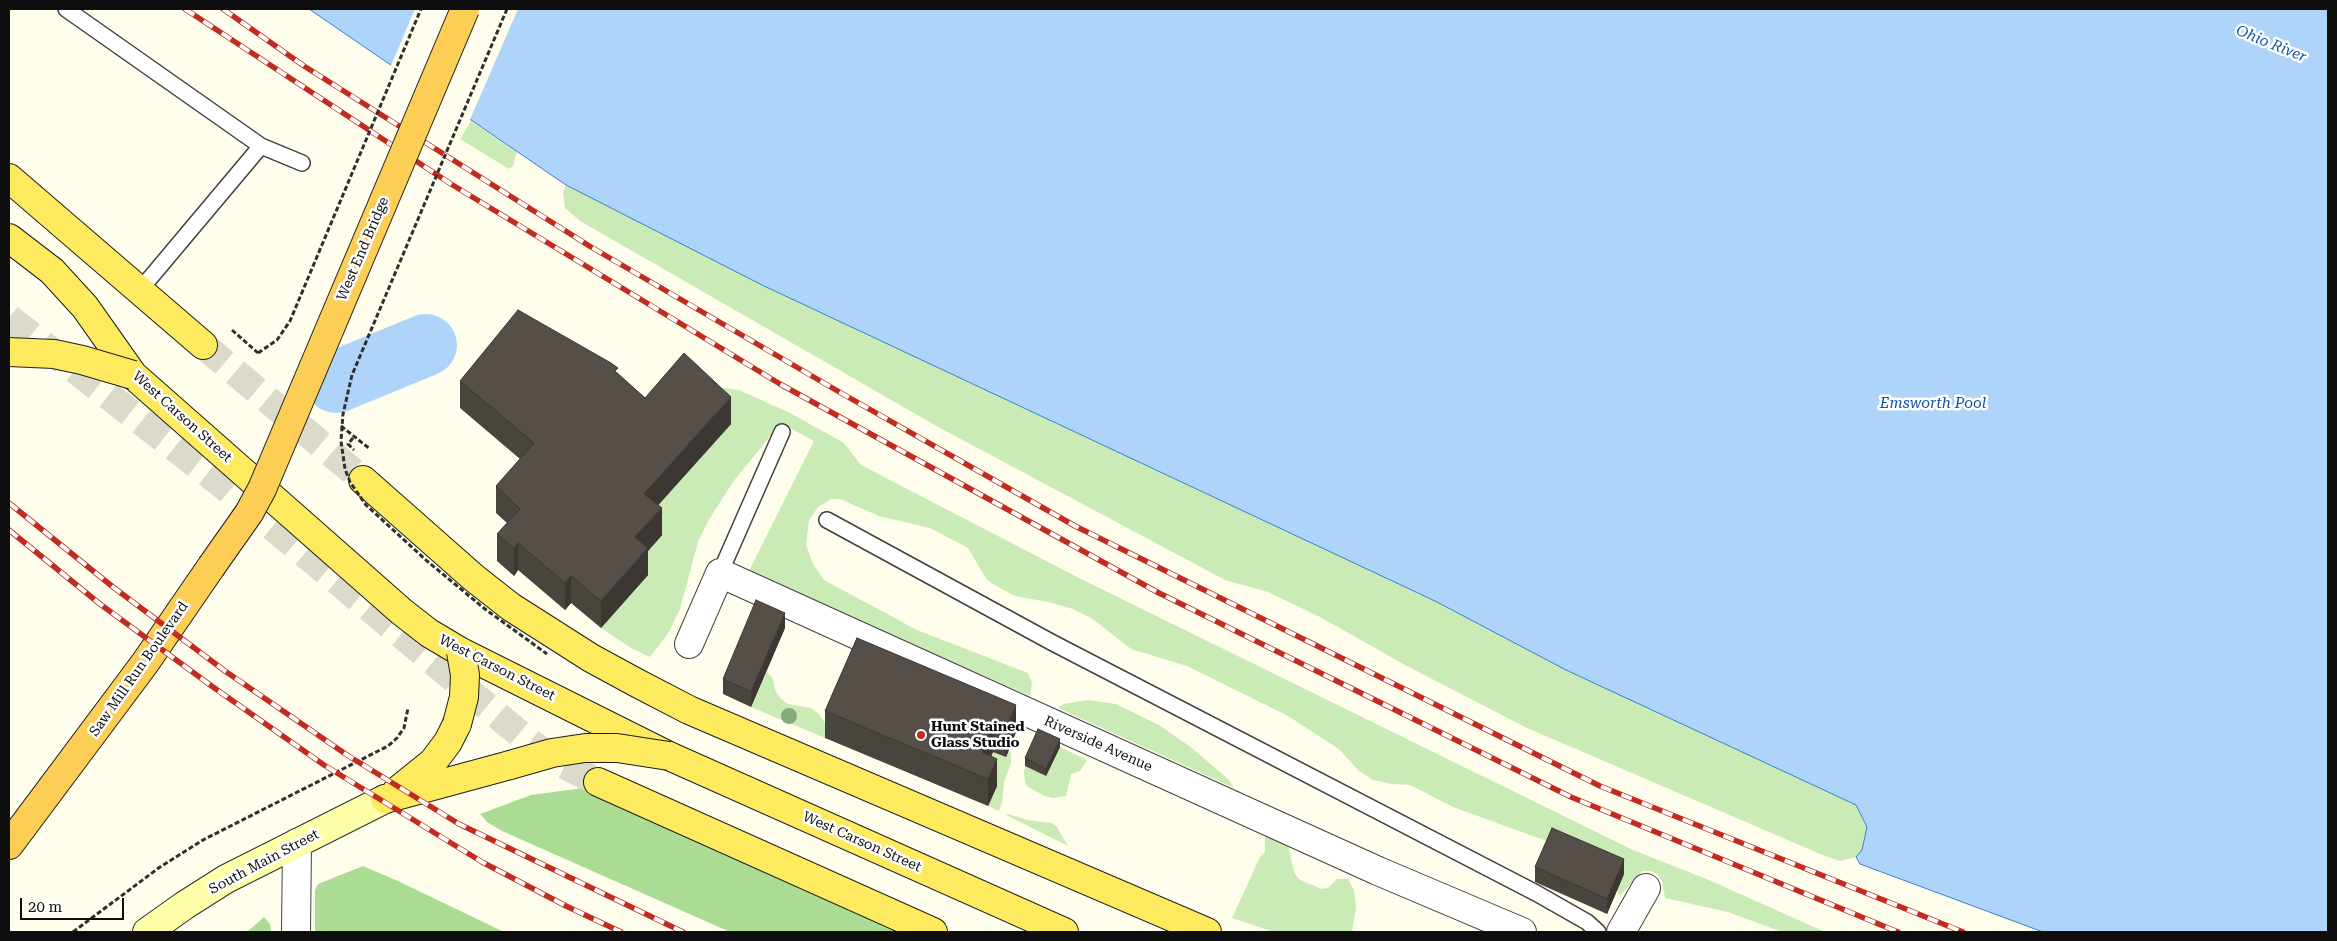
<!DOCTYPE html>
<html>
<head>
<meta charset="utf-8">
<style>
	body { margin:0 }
	#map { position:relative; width:2337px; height:941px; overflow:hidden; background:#fffeed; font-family:"Roboto Serif",serif }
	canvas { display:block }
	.frame { position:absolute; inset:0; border:10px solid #0d0d0d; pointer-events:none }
	.scale { position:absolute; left:20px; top:898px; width:104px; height:22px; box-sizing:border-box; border:2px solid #0d0d0d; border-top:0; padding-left:6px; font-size:15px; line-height:18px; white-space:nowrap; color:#0d0d0d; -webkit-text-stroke:4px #fff; paint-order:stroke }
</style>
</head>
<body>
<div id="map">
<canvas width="2337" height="941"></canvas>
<div class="frame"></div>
<div class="scale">20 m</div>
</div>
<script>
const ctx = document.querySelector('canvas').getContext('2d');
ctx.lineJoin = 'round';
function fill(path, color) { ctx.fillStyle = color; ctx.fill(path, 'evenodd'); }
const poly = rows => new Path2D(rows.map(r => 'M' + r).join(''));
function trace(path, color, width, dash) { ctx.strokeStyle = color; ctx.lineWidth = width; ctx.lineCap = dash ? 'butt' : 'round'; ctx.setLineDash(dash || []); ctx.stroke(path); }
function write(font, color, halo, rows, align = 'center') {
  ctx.font = font + ' "Roboto Serif",serif'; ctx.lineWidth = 5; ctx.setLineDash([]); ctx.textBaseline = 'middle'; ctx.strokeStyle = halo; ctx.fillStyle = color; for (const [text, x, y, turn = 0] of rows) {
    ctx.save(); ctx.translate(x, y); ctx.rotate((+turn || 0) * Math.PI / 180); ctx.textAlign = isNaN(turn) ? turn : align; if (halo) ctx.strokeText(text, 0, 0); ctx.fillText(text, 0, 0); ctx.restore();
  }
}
const green = poly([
	[471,121,517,152,513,166,509,169,460,139],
	[566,185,762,285,1435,601,1566,670,1856,805,1867,827,1862,850,1856,857,1840,861,1825,856,1527,728,1405,665,1320,617,1268,592,1225,580,940,428,580,221,565,208,563,193],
	[723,388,739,390,790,413,844,443,861,465,1079,578,1633,850,1709,880,1825,932,1782,932,1728,912,1665,898,1662,881,1657,874,1651,871,1642,871,1621,895,1618,894,1617,891,1623,874,1552,843,1453,807,1410,785,1392,784,1373,780,1359,771,1339,749,1288,716,1187,666,1131,649,1094,620,1073,609,1048,602,1015,596,998,587,987,580,968,548,930,528,879,516,840,499,831,499,818,507,809,520,806,545,813,564,824,580,917,630,1028,673,1032,682,1030,696,748,573,814,441,790,428,780,427,771,435,733,482,708,521,698,542,680,609,669,632,650,657,631,648,601,628,647,575,644,521,718,392],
	[767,671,773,679,775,690,781,699,788,704,811,708,819,714,829,729,825,738,751,707],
	[1088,700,1116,704,1159,725,1192,748,1229,780,1234,788,1058,708,1063,704],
	[1060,747,1087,760,1080,771,1071,774,1066,796,1053,798,1045,796,1028,787,1025,783,1024,772,1025,766,1046,776],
	[1008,750,1011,753,1011,763,1004,782,1002,803,999,811,988,806,982,779,993,752],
	[1008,814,1028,820,1052,823,1057,827,1068,846,1006,815],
	[1265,832,1287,842,1295,874,1300,880,1322,889,1328,888,1337,879,1348,879,1354,890,1356,907,1352,932,1274,932,1232,918,1260,857,1265,852]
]);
const forest = poly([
	[583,788,613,797,913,932,730,932,502,831,487,822,480,814,531,795],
	[363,866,398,881,504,932,315,932,315,890,318,884],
	[264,917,270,924,271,932,247,932]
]);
const water = poly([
	[309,9,2328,9,2328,932,2043,932,1860,864,1856,857,1862,850,1867,827,1856,805,1566,670,1435,601,762,285,566,185,309,9],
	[405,332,444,357,370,400,334,374,405,332]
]);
const pier = poly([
	[415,9,518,9,469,122,390,68],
	[364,353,359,364,353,391,332,375,332,372]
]);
const river = poly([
	[336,382,426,345]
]);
const primaryTunnel = poly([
	[9,318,225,487,527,740,554,760,598,782],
	[203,345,363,480]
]);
const path = poly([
	[232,330,258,353],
	[341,426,370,449],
	[353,438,348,444,354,450],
	[73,932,160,867,203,840,388,746,397,738,404,728,408,708]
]);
const service = poly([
	[66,9,261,146,302,163],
	[140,290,261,146],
	[827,520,1053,643,1536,893,1587,922,1598,932],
	[720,573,782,432]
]);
const minor = poly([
	[689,644,720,573,1378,871,1522,932],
	[296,932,297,843],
	[1621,932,1646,888]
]);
const secondary = poly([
	[147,932,185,905,226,879,385,799]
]);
const primary = poly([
	[9,178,203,345],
	[9,238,52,271,85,307,133,375,402,612,429,633,461,652,669,756,1064,932],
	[363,480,474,578,511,607,591,658,637,683,689,710,1207,932],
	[598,782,933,932],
	[397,791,433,762,448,742,457,724],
	[385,799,510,765]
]);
const trunk = poly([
	[9,845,145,663,211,567]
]);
const rail = poly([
	[185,9,451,184,780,384,1159,593,1571,797,1898,932],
	[223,9,304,66,591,247,841,393,1075,526,1600,786,1963,932],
	[9,503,113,587,225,671,347,755,459,824,683,932],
	[9,530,100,604,213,687,324,765,482,862,566,906,621,932]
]);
const pathBridge = poly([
	[507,9,352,375,343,414,341,441,345,469,350,482,366,505,427,561,485,609,547,654],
	[258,353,277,340,290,321,421,9]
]);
const primaryBridge = poly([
	[9,352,54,354,82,360,133,375],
	[457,724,464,697,465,675,461,652],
	[510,765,552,753,585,748,617,748,669,756]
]);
const trunkBridge = poly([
	[211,567,249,513,262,489,465,9]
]);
const trees = [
	[789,716]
];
const wall = poly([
	[618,374,645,398,731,424,658,505,662,535,648,551,648,575,601,628,571,603,565,610,518,570,514,576,497,561,497,534,507,523,496,513,496,486,520,459,460,408,460,381],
	[785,628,751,707,723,694,723,679],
	[857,638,1016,732,1006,757,993,752,991,756,997,786,988,806,825,738,825,711],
	[1060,747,1046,776,1025,766,1025,758],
	[1535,867,1624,874,1607,914,1535,882]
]);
const shadedWall = poly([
	[731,397,731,424,644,521,644,494],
	[662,508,662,535,648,551,648,575,601,628,601,601,635,537],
	[518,543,518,570,514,576,514,549],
	[571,576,571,603,565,610,565,583],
	[785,613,785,628,751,707,751,692],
	[1016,705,1016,732,1006,757,1006,730],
	[993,725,993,752,983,776,982,752],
	[1060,739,1060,747,1046,776,1046,769],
	[997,759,997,786,988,806,988,779],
	[1624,859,1624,874,1607,914,1607,899]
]);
const building = poly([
	[518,310,611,363,618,368,615,371,645,398,684,353,731,397,644,494,662,508,635,537,648,548,601,601,571,576,565,583,518,543,514,549,497,534,520,509,496,486,534,443,460,381,518,310],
	[756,600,785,613,751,692,723,679,756,600],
	[857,638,1016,705,1006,730,993,725,982,752,997,759,988,779,825,711,857,638],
	[1038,729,1060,739,1046,769,1025,758,1038,729],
	[1552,828,1624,859,1607,899,1535,867,1552,828]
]);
const markers = [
	[921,735,5,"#c22b1f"]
];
const streetNames = [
	["West End Bridge",363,249,-67],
	["West Carson Street",182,417,42],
	["West Carson Street",497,668,27],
	["Saw Mill Run Boulevard",139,669,-55],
	["Riverside Avenue",1098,744,24],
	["West Carson Street",862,842,24],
	["South Main Street",264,862,-28]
];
const poiNames = [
	["Hunt Stained",931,727],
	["Glass Studio",931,743]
];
const waterNames = [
	["Ohio River",2271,44,22],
	["Emsworth Pool",1933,404]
];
fill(green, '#caebb5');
fill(forest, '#abdc93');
fill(water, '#afd4f9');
trace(water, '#3380d3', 1);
fill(pier, '#fffeed');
trace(river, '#afd4f9', 62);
trace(primaryTunnel, '#dbdacb', 28, [28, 14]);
trace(service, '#404040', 18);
trace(minor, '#404040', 30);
trace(secondary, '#2f2f2f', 30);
trace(primary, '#1e1e1e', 30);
trace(trunk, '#1e1e1e', 30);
trace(path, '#2f2f2f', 3, [5, 2.5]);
trace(service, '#fff', 15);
trace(minor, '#fff', 28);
trace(secondary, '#feffa8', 28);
trace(primary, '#feea5e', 28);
trace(trunk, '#fcce56', 28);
trace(rail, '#c22b1f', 5.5);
trace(rail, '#fff', 4, [11]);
trace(primaryBridge, '#1e1e1e', 30, []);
trace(trunkBridge, '#1e1e1e', 30, []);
trace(pathBridge, '#2f2f2f', 3, [5, 2.5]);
trace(primaryBridge, '#feea5e', 28);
trace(trunkBridge, '#fcce56', 28);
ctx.fillStyle = '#85ab7a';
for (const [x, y] of trees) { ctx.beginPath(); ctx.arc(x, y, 8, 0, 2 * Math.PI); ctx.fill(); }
fill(wall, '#4a443f');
fill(shadedWall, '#3c3733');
fill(building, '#564f49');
trace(building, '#3c3733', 1);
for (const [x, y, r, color] of markers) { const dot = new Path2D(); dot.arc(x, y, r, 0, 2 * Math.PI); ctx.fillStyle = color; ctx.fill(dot); trace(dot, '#fff', 2); }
write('14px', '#0d0d0d', '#fff', streetNames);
write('bold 14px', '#0d0d0d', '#fff', poiNames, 'left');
write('italic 15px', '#1152a3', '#fff', waterNames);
</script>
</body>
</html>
